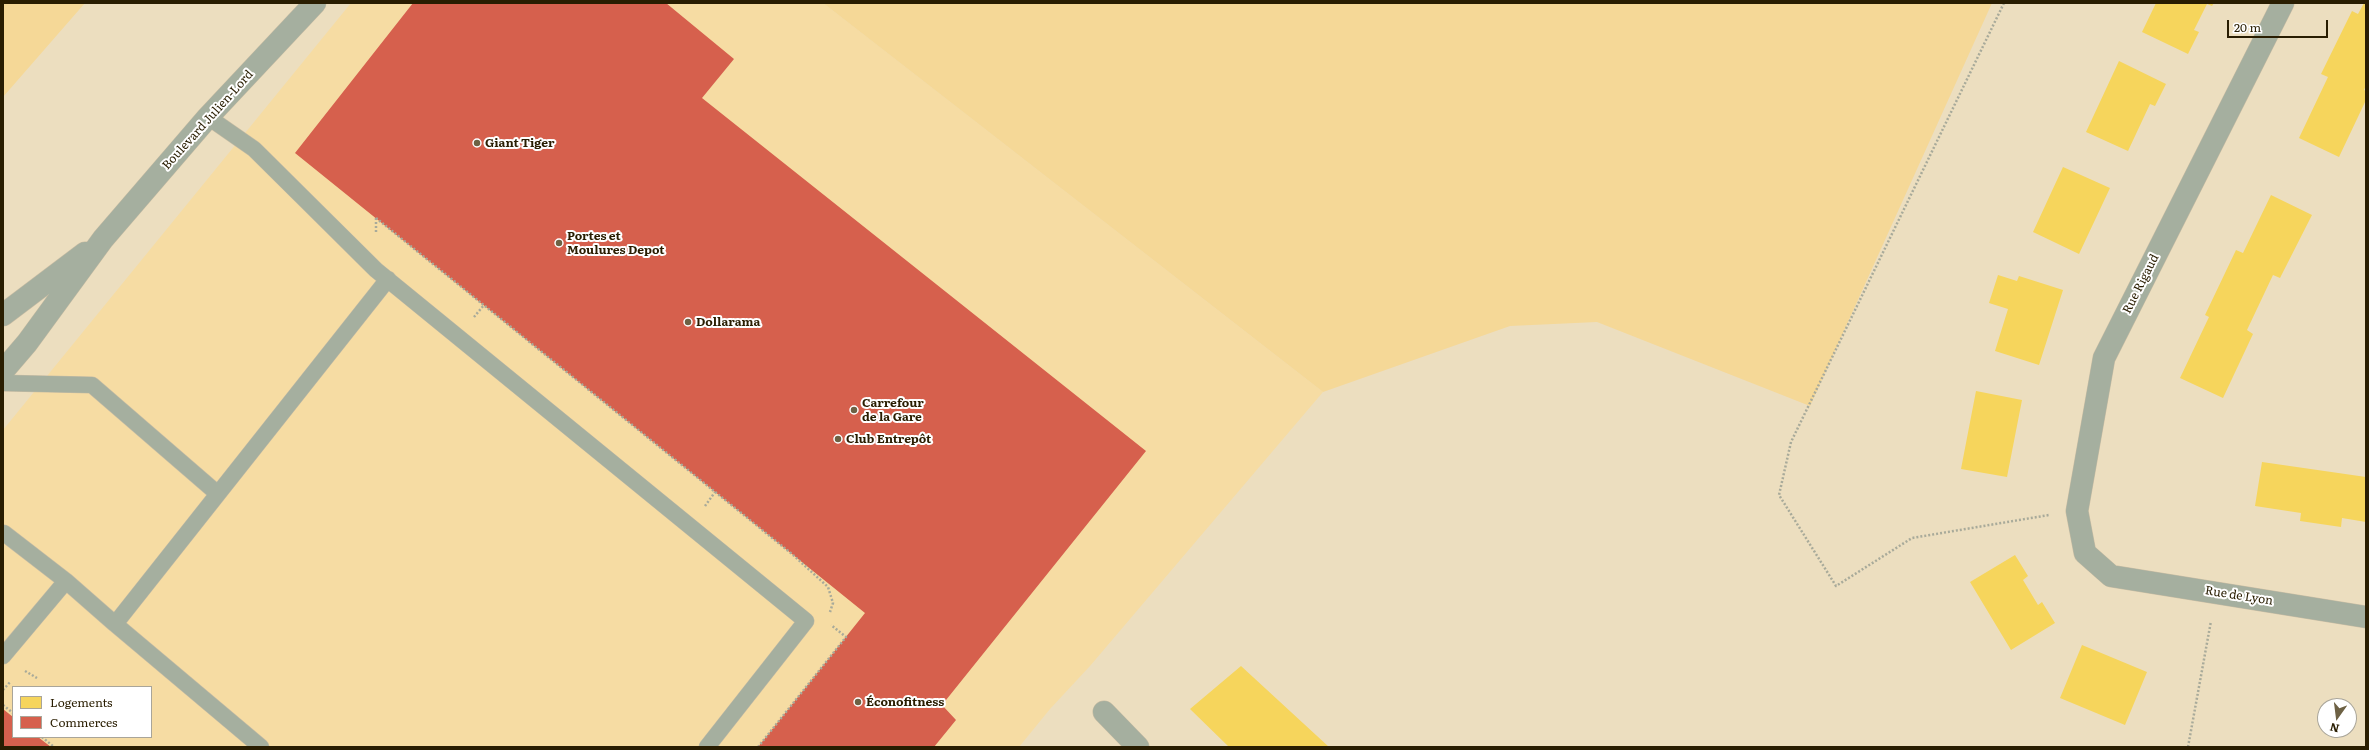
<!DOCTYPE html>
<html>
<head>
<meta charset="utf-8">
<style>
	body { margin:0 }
	#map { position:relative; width:2369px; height:750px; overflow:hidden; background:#ecdebf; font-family:Literata,serif }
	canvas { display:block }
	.frame { position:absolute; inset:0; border:4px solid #291d01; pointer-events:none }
	.legend { position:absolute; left:12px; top:686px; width:140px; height:52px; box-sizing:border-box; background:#fff; border:1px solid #a9a599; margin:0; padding:5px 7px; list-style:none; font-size:12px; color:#291d01 }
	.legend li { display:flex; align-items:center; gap:8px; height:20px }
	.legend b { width:20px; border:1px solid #a9a599 }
	.north { position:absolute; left:2317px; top:698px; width:40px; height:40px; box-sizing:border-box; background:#fff; border:1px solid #a9a599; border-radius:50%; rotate:194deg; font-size:11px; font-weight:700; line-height:16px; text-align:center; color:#291d01 }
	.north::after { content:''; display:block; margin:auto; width:14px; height:18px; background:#6d6144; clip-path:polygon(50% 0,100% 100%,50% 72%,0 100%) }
	.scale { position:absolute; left:2227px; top:20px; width:101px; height:18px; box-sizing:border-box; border:2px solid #291d01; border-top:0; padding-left:5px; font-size:12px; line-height:14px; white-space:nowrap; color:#291d01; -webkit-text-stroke:3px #fff; paint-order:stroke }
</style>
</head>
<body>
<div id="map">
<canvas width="2369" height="750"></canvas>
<div class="frame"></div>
<ul class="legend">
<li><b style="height:11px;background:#f6d55c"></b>Logements</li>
<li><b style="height:11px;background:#d6604d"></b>Commerces</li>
</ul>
<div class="north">N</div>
<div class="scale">20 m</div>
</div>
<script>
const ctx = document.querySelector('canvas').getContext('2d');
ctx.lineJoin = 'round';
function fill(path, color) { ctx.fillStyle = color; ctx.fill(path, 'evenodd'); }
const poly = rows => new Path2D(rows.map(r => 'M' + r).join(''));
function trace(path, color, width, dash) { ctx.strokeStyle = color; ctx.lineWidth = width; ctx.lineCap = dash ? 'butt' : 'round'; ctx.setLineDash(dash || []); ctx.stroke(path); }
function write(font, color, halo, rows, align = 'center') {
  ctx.font = font + ' Literata,serif'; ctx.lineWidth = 4; ctx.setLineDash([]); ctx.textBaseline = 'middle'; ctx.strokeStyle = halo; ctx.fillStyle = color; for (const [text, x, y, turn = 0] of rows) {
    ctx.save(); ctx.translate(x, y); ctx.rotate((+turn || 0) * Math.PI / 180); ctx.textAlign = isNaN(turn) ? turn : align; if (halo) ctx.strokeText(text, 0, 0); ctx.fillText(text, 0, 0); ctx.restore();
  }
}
const built = poly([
	[351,3,823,3,1323,392,1090,666,1050,709,1019,747,3,747,3,430],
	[13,687,151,687,151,737,13,737]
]);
const green = poly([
	[3,3,85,3,3,97],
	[823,3,1992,3,1810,406,1597,322,1510,326,1323,392]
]);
const homes = poly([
	[2156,3,2214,3,2212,6,2207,4,2194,30,2199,32,2188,54,2142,32],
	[2364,3,2366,3,2366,85,2364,90,2366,91,2366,100,2339,157,2299,138,2328,77,2321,74,2352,11,2358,14],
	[2119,61,2166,84,2155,106,2150,104,2128,151,2086,132],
	[2063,167,2110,188,2079,254,2033,232],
	[2271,195,2312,215,2280,278,2273,275,2247,330,2253,334,2223,398,2180,378,2209,317,2205,315,2236,250,2243,253],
	[1998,275,2017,281,2019,276,2063,290,2039,365,1995,351,2008,309,1989,303],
	[1976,391,2022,400,2007,477,1961,469],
	[2262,462,2366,477,2366,522,2342,518,2341,527,2300,521,2301,513,2255,506],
	[2015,555,2028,576,2023,580,2038,605,2042,602,2055,623,2011,650,1970,582],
	[2082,645,2147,672,2125,725,2060,698],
	[1241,666,1329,747,1229,747,1190,709]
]);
const shops = poly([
	[413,3,666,3,734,59,702,98,1146,451,942,705,956,720,934,747,758,747,865,613,295,153],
	[3,709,13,717,13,737,38,737,51,747,3,747]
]);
const path = poly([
	[2004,3,1791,442,1779,495,1836,586,1912,538,2049,515],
	[376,218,792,554,828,587,833,603,830,612],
	[376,218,376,233],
	[474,317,484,305],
	[705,506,715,492],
	[25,671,37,678],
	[3,690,11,681],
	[3,705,13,713],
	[42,737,54,747],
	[758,747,846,637,831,625],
	[2188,747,2211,621]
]);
const service = poly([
	[208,117,254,149,376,270,806,621,707,747],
	[3,383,92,385,218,494],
	[4,533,66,581],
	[3,656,66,581,115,624],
	[261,747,115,624,388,279]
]);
const minor = poly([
	[2283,3,2104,358,2077,511,2085,553,2111,576,2366,617],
	[3,315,85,253],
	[3,371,27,343,103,239,208,117,315,3],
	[1104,712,1138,747]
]);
const markers = [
	[477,143,4,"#6d6144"],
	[559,243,4,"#6d6144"],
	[688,322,4,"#6d6144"],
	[854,410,4,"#6d6144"],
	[838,439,4,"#6d6144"],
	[858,702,4,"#6d6144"]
];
const streetNames = [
	["Boulevard Julien-Lord",208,120,-48],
	["Rue Rigaud",2141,284,-63],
	["Rue de Lyon",2239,596,9]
];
const poiNames = [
	["Giant Tiger",485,143],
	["Portes et",567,236],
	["Moulures Depot",567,250],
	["Dollarama",696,322],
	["Carrefour",862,403],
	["de la Gare",862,417],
	["Club Entrepôt",846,439],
	["Éconofitness",866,702]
];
fill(built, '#f6dca3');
fill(green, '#f5d897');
fill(homes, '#f6d55c');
fill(shops, '#d6604d');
trace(service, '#c9bda4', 17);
trace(minor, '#c9bda4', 23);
trace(path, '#a8aa9a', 2.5, [2, 2]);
trace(service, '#a5af9f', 16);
trace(minor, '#a5af9f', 22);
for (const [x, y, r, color] of markers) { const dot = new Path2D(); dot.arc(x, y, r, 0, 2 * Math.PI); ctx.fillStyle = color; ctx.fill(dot); trace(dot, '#fff', 1.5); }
write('12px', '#291d01', '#fff', streetNames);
write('bold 12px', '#291d01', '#fff', poiNames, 'left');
</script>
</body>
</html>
